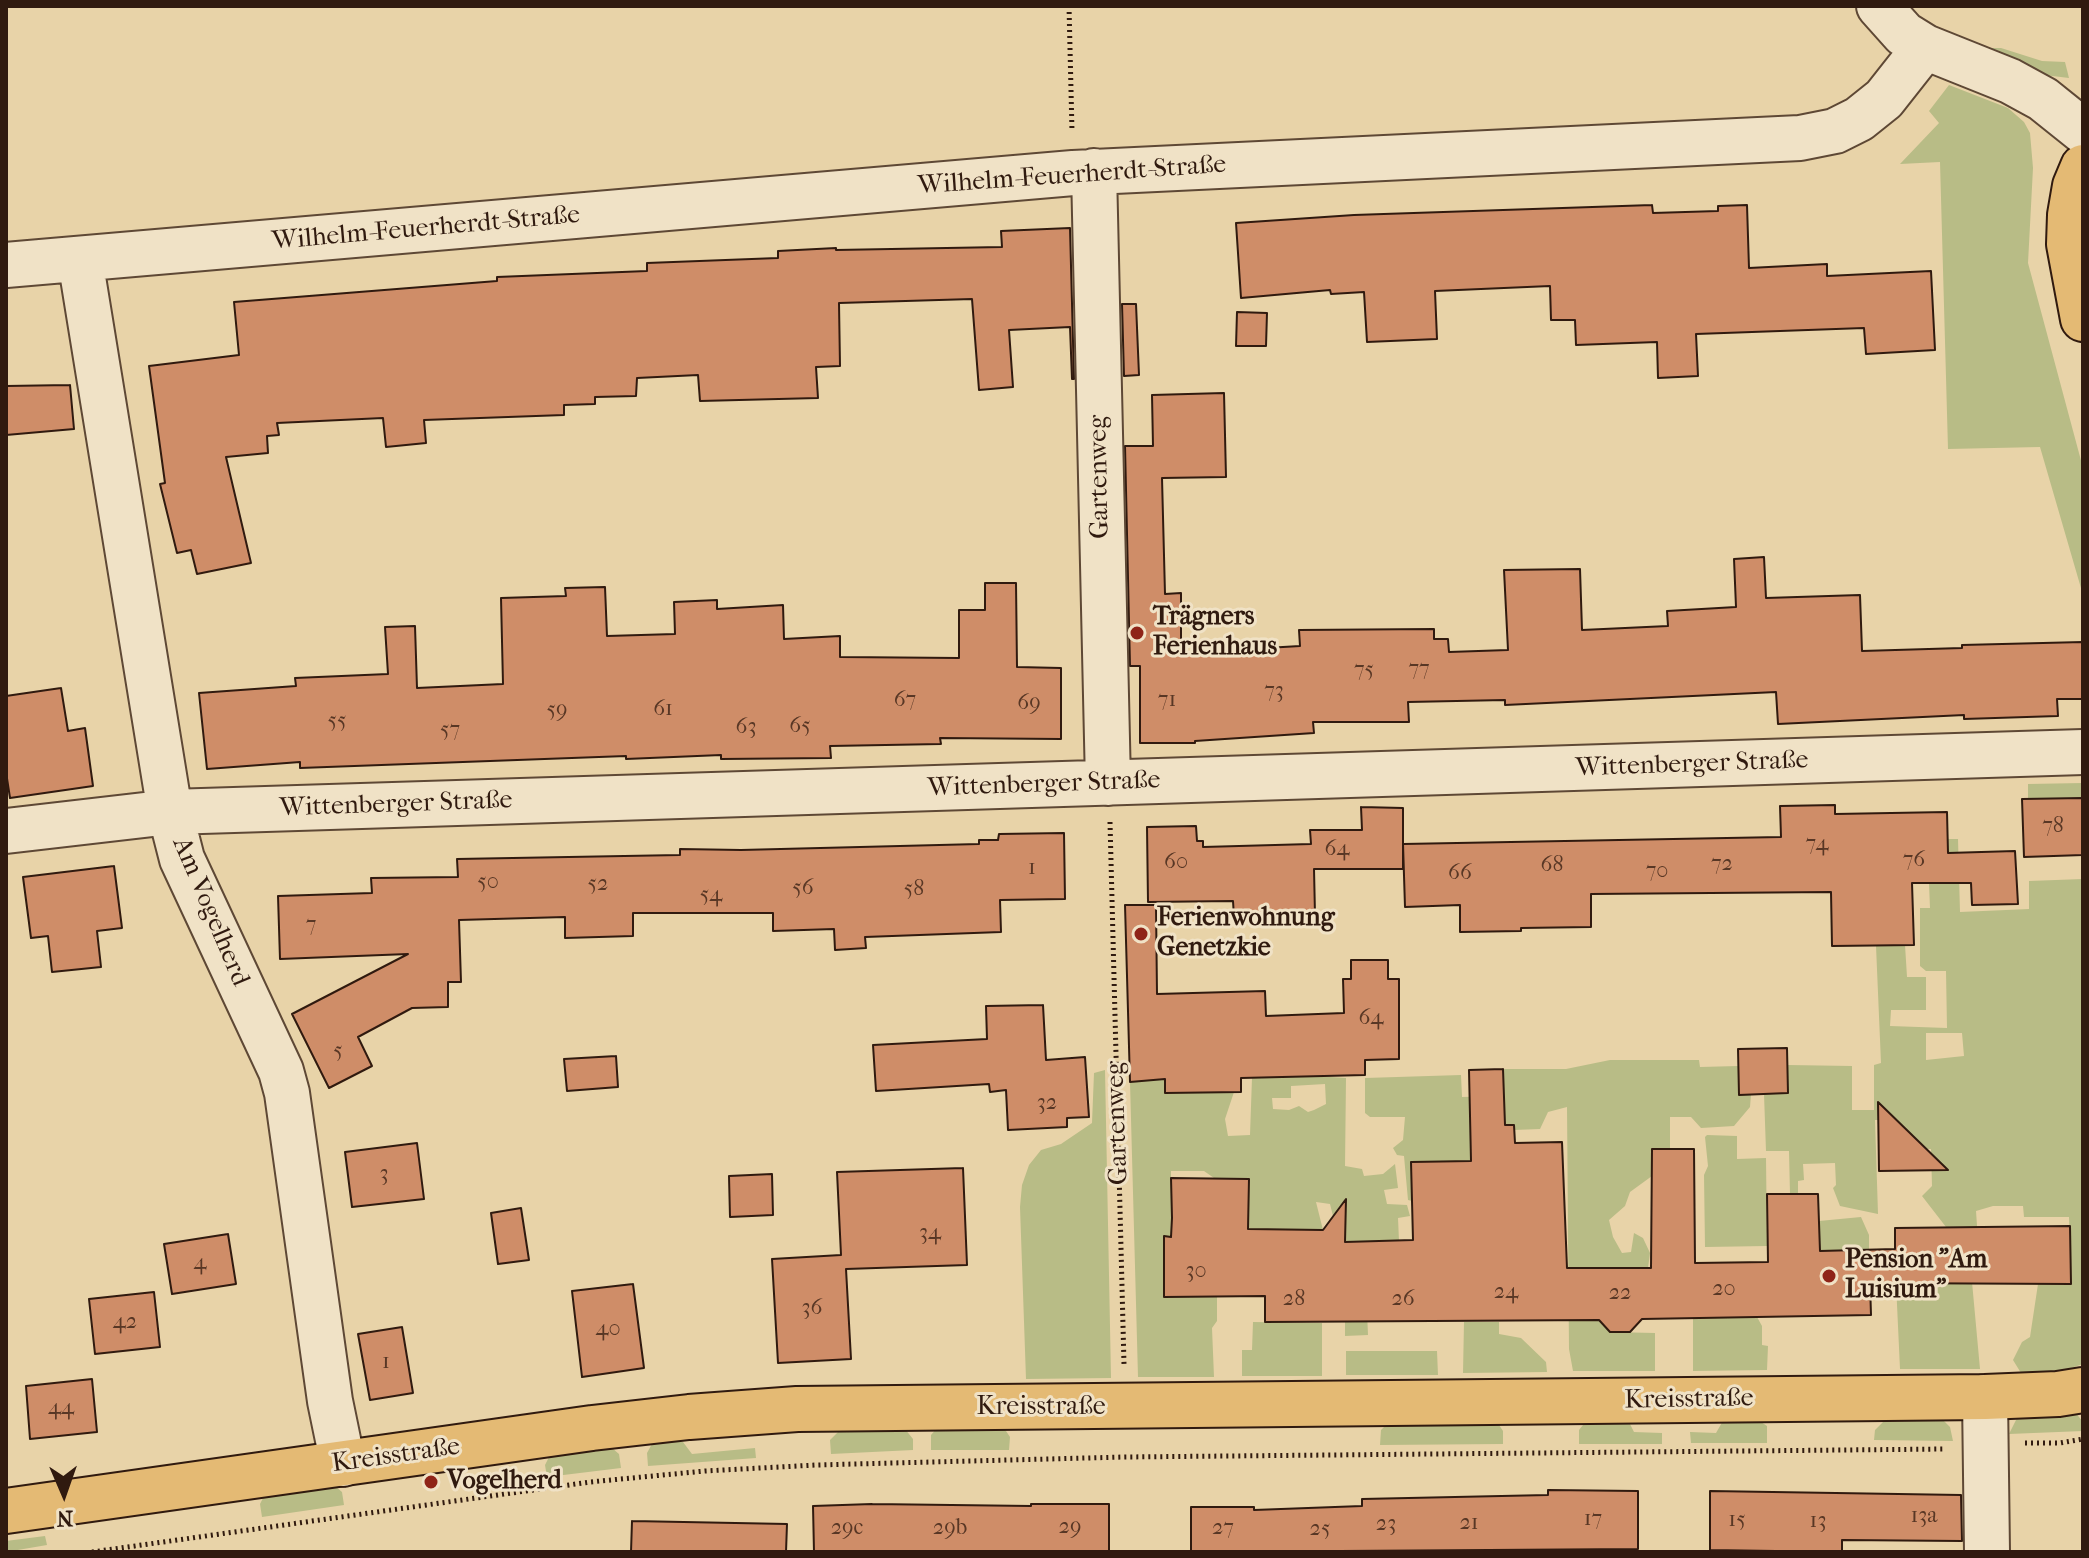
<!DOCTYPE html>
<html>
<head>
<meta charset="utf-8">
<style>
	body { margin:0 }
	#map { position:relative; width:2089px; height:1558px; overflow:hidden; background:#e8d3a8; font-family:"IM FELL French Canon",serif }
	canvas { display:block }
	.frame { position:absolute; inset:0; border:8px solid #301a0f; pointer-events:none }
	.north { position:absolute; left:24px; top:1454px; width:80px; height:80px; -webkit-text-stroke:6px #f0e2c6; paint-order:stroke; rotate:178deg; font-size:22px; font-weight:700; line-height:32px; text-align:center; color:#301a0f }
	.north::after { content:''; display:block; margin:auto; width:28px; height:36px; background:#301a0f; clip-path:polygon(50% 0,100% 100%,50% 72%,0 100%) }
</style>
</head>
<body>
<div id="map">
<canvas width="2089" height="1558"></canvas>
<div class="frame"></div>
<div class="north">N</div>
</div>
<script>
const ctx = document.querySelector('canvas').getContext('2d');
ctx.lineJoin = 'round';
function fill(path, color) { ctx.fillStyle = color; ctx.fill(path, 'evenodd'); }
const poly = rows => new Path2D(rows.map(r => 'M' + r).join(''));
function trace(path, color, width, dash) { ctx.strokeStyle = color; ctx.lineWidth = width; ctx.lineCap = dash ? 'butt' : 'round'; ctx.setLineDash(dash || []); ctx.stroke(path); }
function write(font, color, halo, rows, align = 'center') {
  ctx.font = font + ' "IM FELL French Canon",serif'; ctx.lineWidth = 6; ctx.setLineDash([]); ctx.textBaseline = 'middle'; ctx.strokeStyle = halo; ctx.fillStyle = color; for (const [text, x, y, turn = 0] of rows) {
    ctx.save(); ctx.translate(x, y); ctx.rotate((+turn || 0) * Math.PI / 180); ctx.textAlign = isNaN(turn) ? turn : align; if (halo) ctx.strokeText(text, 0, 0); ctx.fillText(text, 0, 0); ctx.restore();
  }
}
const green = poly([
	[1986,48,2001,48,2042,61,2065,62,2069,78,2036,74],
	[1949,85,2008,108,2024,122,2030,133,2033,168,2028,263,2083,468,2083,595,2040,447,1948,449,1940,162,1900,164,1939,123,1929,111],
	[2083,783,2083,798,2028,799,2028,784],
	[1948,839,1958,839,1960,912,2029,909,2029,881,2083,879,2083,1364,2065,1370,2021,1373,2013,1360,2022,1342,2030,1337,2038,1284,2071,1283,2069,1217,2024,1217,2023,1206,1993,1206,1976,1211,1979,1255,1971,1271,1980,1369,1900,1369,1896,1283,1947,1282,1946,1227,1922,1196,1932,1186,1931,1149,1911,1149,1878,1120,1875,1120,1878,1214,1840,1206,1833,1188,1836,1185,1835,1163,1803,1164,1804,1180,1798,1181,1798,1194,1790,1194,1789,1151,1766,1151,1764,1094,1788,1093,1788,1065,1852,1066,1852,1110,1874,1110,1874,1065,1881,1063,1876,946,1905,945,1907,977,1926,977,1926,1010,1891,1010,1890,1026,1947,1028,1946,971,1926,971,1920,966,1920,908,1930,908,1929,883],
	[1926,1033,1962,1033,1964,1056,1926,1060],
	[1610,1060,1699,1060,1700,1067,1738,1066,1739,1094,1751,1094,1750,1107,1734,1126,1701,1128,1691,1117,1670,1117,1670,1149,1652,1149,1652,1176,1630,1192,1625,1206,1609,1220,1613,1237,1622,1253,1631,1252,1634,1233,1643,1238,1650,1253,1648,1268,1592,1269,1592,1320,1599,1320,1610,1332,1655,1333,1655,1371,1573,1371,1569,1349,1567,1107,1548,1112,1540,1129,1514,1130,1514,1125,1511,1213,1463,1162,1412,1162,1412,1201,1408,1200,1404,1156,1397,1155,1393,1148,1403,1140,1405,1117,1370,1117,1365,1113,1365,1078,1461,1075,1462,1097,1503,1096,1503,1069,1566,1069],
	[1105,1070,1111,1378,1026,1379,1020,1207,1022,1185,1029,1165,1041,1150,1061,1144,1092,1123,1094,1073],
	[1315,1076,1346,1078,1345,1166,1362,1169,1364,1176,1383,1174,1395,1164,1398,1188,1384,1190,1387,1204,1407,1205,1410,1216,1398,1218,1399,1241,1365,1263,1368,1335,1345,1336,1345,1215,1333,1216,1330,1204,1316,1202,1323,1230,1248,1230,1249,1179,1214,1178,1204,1171,1171,1171,1171,1237,1164,1237,1164,1296,1217,1297,1217,1321,1212,1328,1214,1377,1138,1377,1130,1082,1165,1079,1165,1092,1234,1092,1225,1119,1228,1136,1250,1135,1252,1078],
	[1325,1084,1326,1104,1314,1110,1308,1112,1299,1106,1289,1110,1273,1109,1272,1098,1291,1098,1291,1086],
	[1707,1135,1737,1136,1737,1159,1766,1158,1767,1246,1705,1247,1704,1175,1708,1166,1705,1137],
	[1861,1217,1869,1235,1869,1250,1815,1251,1819,1221],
	[1757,1317,1762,1326,1762,1345,1768,1346,1767,1370,1693,1371,1693,1318],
	[1253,1322,1322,1323,1322,1376,1242,1376,1242,1350,1252,1350],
	[1464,1322,1499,1322,1499,1334,1521,1338,1546,1362,1547,1372,1463,1373],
	[1346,1351,1437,1351,1438,1375,1346,1375],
	[2075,1412,2083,1422,2083,1431,2009,1434,2017,1418,2048,1417],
	[1724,1419,1758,1420,1767,1426,1767,1443,1691,1443,1690,1432,1716,1433],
	[1587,1420,1628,1420,1634,1432,1662,1433,1662,1444,1579,1444,1579,1430],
	[1885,1420,1943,1420,1950,1427,1953,1441,1874,1440,1875,1430],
	[1497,1422,1503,1431,1503,1444,1380,1445,1381,1430,1388,1423],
	[938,1427,1004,1428,1010,1437,1009,1450,931,1450,931,1435],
	[905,1429,913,1439,913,1450,831,1454,830,1440,840,1430],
	[653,1442,683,1442,692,1454,755,1448,756,1458,648,1466,647,1453],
	[612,1448,619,1454,621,1468,547,1477,545,1465,550,1455],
	[335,1486,342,1492,344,1505,262,1517,260,1504,265,1494],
	[45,1536,47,1545,6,1552,6,1541]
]);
const building = poly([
	[1652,205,1653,213,1718,211,1718,206,1747,205,1749,268,1827,264,1827,276,1931,271,1935,350,1866,354,1864,328,1696,334,1698,376,1658,378,1657,342,1576,345,1575,320,1551,320,1550,286,1435,291,1437,339,1367,342,1364,292,1331,294,1330,290,1241,298,1236,223,1354,215,1652,205],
	[1070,228,1074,379,1072,379,1070,327,1009,330,1013,387,979,390,972,299,839,303,840,366,816,367,818,398,700,401,698,375,637,378,636,396,595,397,595,404,564,405,564,415,424,420,426,443,386,447,383,418,277,423,279,435,267,436,268,453,226,457,251,563,197,574,191,550,177,553,160,484,165,483,149,366,239,355,234,302,497,281,497,277,647,271,647,263,778,258,778,251,836,248,836,250,1002,247,1001,231,1070,228],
	[1122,304,1136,304,1139,375,1124,376,1122,304],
	[1237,312,1267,313,1266,346,1236,346,1237,312],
	[70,385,74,429,6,435,6,386,70,385],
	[1224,393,1226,477,1162,478,1165,594,1181,593,1181,653,1300,646,1299,630,1434,629,1434,639,1448,639,1449,652,1508,650,1504,570,1580,569,1582,630,1668,626,1667,611,1736,607,1734,559,1764,557,1766,598,1860,595,1862,651,1962,648,1962,645,2083,642,2083,699,2057,699,2058,716,1964,719,1964,715,1778,724,1776,692,1505,705,1505,700,1408,702,1409,722,1313,722,1314,733,1195,741,1195,743,1140,743,1140,666,1130,666,1125,446,1153,446,1152,395,1224,393],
	[985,583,1016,583,1017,667,1061,668,1061,739,940,738,941,744,830,746,831,758,721,759,721,755,626,759,626,756,300,768,300,762,207,769,199,693,296,686,295,678,388,674,385,627,415,626,417,688,503,684,501,598,566,596,565,588,605,587,607,636,675,634,674,602,717,600,717,609,783,605,784,639,840,636,840,657,959,658,959,610,985,610,985,583],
	[61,688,68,731,85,728,93,786,10,798,6,772,6,696,61,688],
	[2083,798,2083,855,2024,857,2022,799,2083,798],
	[1835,805,1835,814,1947,812,1948,853,2015,851,2018,904,1972,905,1971,883,1912,883,1914,945,1832,946,1831,892,1591,894,1591,927,1521,928,1521,931,1460,932,1460,905,1405,907,1403,844,1781,837,1780,806,1835,805],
	[1361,807,1403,808,1403,869,1314,869,1315,915,1234,917,1233,901,1148,902,1147,827,1196,826,1197,841,1203,841,1203,847,1311,844,1310,830,1362,830,1361,807],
	[1064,833,1065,899,1000,900,1001,932,865,937,866,948,835,950,834,929,773,931,773,913,633,913,633,936,565,938,565,917,459,920,461,982,448,982,448,1007,412,1008,358,1037,372,1066,329,1088,292,1014,408,954,280,959,278,896,372,893,371,878,458,877,457,859,680,855,680,849,741,850,979,844,979,840,998,840,999,834,1064,833],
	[114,866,122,928,97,931,101,967,52,972,48,936,31,938,23,877,114,866],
	[1125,905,1156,905,1157,994,1265,991,1266,1016,1344,1013,1343,979,1351,979,1351,960,1388,960,1388,979,1399,979,1399,1059,1365,1060,1365,1075,1241,1078,1241,1092,1165,1093,1165,1079,1130,1082,1125,905],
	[1043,1005,1046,1060,1085,1057,1089,1117,1067,1118,1067,1127,1008,1130,1006,1090,990,1092,989,1084,876,1091,873,1045,987,1039,986,1006,1043,1005],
	[1787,1048,1788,1093,1739,1095,1738,1049,1787,1048],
	[616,1056,618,1087,567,1091,564,1059,616,1056],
	[1503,1069,1505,1125,1514,1125,1515,1143,1562,1142,1567,1268,1651,1268,1652,1149,1694,1149,1695,1263,1768,1262,1767,1194,1818,1194,1820,1251,1895,1249,1895,1228,2070,1226,2071,1284,1870,1283,1871,1315,1642,1319,1630,1332,1610,1332,1599,1320,1265,1322,1265,1296,1164,1297,1164,1236,1171,1237,1172,1218,1171,1178,1249,1179,1248,1229,1323,1230,1346,1199,1345,1242,1413,1240,1411,1162,1471,1161,1469,1070,1503,1069],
	[1878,1102,1948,1170,1879,1171,1878,1102],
	[417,1143,424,1199,352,1207,345,1152,417,1143],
	[963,1168,967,1265,846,1269,851,1359,778,1363,772,1259,841,1255,837,1172,963,1168],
	[772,1174,773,1215,730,1217,729,1176,772,1174],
	[521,1208,529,1260,498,1264,491,1213,521,1208],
	[228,1234,236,1284,172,1294,164,1244,228,1234],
	[633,1284,644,1368,582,1377,572,1291,633,1284],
	[154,1292,160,1347,95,1354,89,1299,154,1292],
	[402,1327,413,1393,370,1400,358,1334,402,1327],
	[92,1379,97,1432,30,1439,26,1386,92,1379],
	[1548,1490,1638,1491,1638,1549,1191,1552,1191,1507,1254,1507,1254,1510,1362,1506,1362,1499,1548,1495,1548,1490],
	[1710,1491,1961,1495,1962,1541,1842,1540,1842,1552,1710,1550,1710,1491],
	[872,1504,1031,1506,1031,1504,1109,1504,1109,1552,814,1552,813,1506,872,1504],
	[632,1521,787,1524,786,1552,631,1552,632,1521]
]);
const path = poly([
	[1069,6,1072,132],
	[1110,822,1124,1364],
	[2025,1443,2060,1443,2083,1439],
	[92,1552,590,1482,705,1471,816,1465,1125,1457,1946,1449]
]);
const minor = poly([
	[1879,6,1904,34,1925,47,2010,81,2043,99,2083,131],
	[1094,171,1108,783],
	[80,259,170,812,182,859,281,1071,287,1093,330,1401,343,1464],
	[6,265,1073,173,1800,138,1835,131,1859,119,1884,99,1925,47],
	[6,831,170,812,2083,752],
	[1985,1397,1987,1552]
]);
const major = poly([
	[2083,167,2075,186,2070,215,2069,244,2083,319],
	[6,1511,592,1428,689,1417,797,1409,1985,1397,2058,1394,2083,1390]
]);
const markers = [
	[1137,633,8,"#8f2418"],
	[1141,934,8,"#8f2418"],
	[1829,1276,8,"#8f2418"],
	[431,1482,8,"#8f2418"]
];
const numberNames = [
	["77",1419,670],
	["75",1364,671],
	["73",1274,692],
	["67",905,701],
	["71",1167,701],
	["69",1029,704],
	["61",663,710],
	["59",557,711],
	["55",337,722],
	["65",800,727],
	["63",746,728],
	["57",450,731],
	["78",2053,827],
	["74",1817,845],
	["64",1337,850],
	["76",1914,861],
	["60",1176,863],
	["72",1722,865],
	["68",1552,866],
	["1",1032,869],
	["70",1657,872],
	["66",1460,874],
	["50",488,883],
	["52",598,885],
	["56",803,889],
	["58",914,890],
	["54",711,896],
	["7",311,926],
	["64",1371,1019],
	["5",338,1052],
	["32",1047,1104],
	["3",384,1175],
	["34",930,1234],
	["4",200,1264],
	["30",1196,1272],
	["20",1724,1290],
	["24",1506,1293],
	["22",1620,1294],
	["28",1294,1300],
	["26",1403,1300],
	["36",812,1309],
	["42",125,1323],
	["40",608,1330],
	["1",386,1363],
	["44",61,1409],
	["13a",1924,1517],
	["17",1593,1520],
	["15",1737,1521],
	["13",1818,1522],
	["21",1469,1524],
	["23",1386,1525],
	["29",1070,1528],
	["29c",847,1529],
	["29b",950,1529],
	["27",1223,1529],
	["25",1320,1530]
];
const streetNames = [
	["Wilhelm-Feuerherdt-Straße",1072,176,-4],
	["Wilhelm-Feuerherdt-Straße",426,229,-5],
	["Gartenweg",1100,477,-91],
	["Wittenberger Straße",1692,765,-2],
	["Wittenberger Straße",1044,785,-2],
	["Wittenberger Straße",396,805,-2],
	["Am Vogelherd",210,912,67],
	["Gartenweg",1118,1123,-92],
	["Kreisstraße",1689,1400,-1],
	["Kreisstraße",1041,1408],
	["Kreisstraße",396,1456,-8]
];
const poiNames = [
	["Trägners",1153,618],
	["Ferienhaus",1153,648],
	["Ferienwohnung",1157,919],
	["Genetzkie",1157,949],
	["Pension \"Am",1845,1261],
	["Luisium\"",1845,1291],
	["Vogelherd",447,1482]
];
fill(green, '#b8bc86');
fill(building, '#cf8d68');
trace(building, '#301a0f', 2);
trace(minor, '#5e4835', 48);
trace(major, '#301a0f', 48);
trace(path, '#301a0f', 5, [2, 4]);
trace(minor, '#f0e2c6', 44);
trace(major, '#e4ba74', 44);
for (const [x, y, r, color] of markers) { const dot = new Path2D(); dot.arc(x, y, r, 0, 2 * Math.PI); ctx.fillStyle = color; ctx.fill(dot); trace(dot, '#f0e2c6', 3); }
write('22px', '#583725', null, numberNames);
write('26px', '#301a0f', '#f0e2c6', streetNames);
write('bold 26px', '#301a0f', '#f0e2c6', poiNames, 'left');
</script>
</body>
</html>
